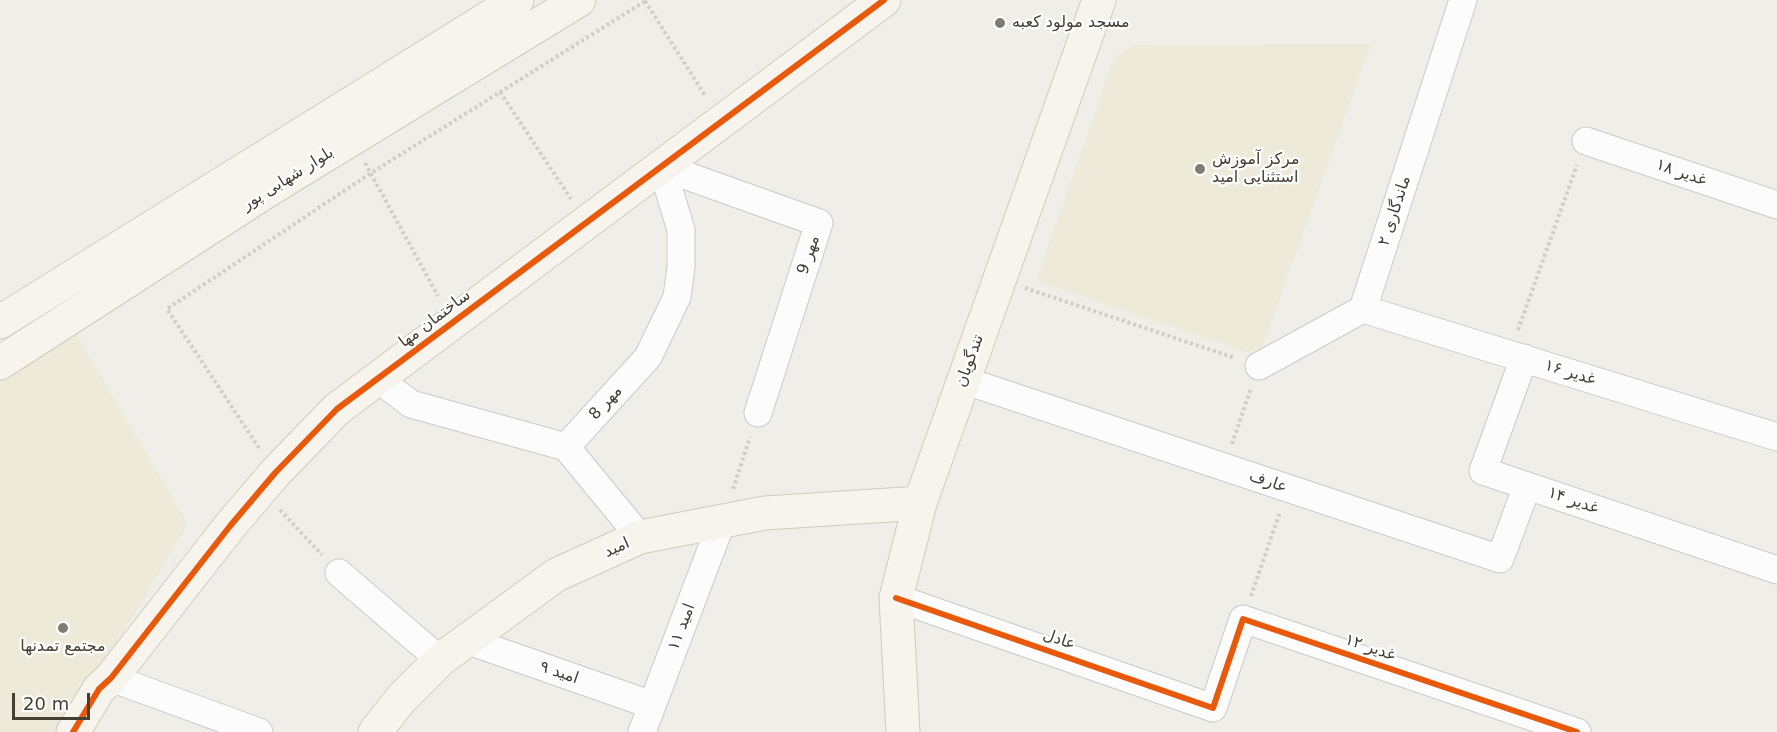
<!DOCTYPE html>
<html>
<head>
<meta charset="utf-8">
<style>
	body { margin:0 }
	#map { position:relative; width:1777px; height:732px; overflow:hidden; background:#f0eee8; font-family:"DejaVu Sans",sans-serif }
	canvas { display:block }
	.scale { position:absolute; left:12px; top:693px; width:78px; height:27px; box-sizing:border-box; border:3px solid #453f33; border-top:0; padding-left:8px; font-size:18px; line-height:21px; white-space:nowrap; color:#453f33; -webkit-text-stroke:4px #fff; paint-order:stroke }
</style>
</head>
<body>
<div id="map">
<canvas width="1777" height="732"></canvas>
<div class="scale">20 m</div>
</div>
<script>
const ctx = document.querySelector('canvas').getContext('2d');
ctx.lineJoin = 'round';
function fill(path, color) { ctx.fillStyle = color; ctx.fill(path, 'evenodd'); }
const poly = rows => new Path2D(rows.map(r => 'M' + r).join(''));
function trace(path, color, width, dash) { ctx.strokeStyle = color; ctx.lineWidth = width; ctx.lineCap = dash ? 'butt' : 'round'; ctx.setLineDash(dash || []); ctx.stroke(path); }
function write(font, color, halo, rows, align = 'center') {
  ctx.font = font + ' "DejaVu Sans","Noto Naskh Arabic",sans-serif'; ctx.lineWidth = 4.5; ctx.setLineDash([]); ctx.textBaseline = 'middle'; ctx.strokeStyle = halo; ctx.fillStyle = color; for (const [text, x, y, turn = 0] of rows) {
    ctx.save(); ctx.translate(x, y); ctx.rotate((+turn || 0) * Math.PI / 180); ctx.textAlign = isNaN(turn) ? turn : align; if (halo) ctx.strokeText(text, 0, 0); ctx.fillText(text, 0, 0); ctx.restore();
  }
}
const education = poly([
	[1371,44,1259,356,1036,281,1114,58,1133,45],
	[73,329,188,524,64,732,0,732,0,378]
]);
const path = poly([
	[645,1,706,97],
	[500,92,571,199],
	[365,163,438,296],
	[1025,288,1235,358],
	[1518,330,1577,165],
	[1232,444,1251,388],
	[259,448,167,309,371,173,647,0],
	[733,489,750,437],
	[280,510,322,555],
	[1251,596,1280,512]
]);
const street = poly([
	[1586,141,1777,205],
	[662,167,819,223,758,413],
	[1363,309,1777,437],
	[1524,358,1483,471,1777,570],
	[1259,366,1363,309,1463,0],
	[378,379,411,404,566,447],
	[963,380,1500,559,1527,486],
	[566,447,648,357,677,297,681,267,681,230,662,167],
	[566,447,640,537],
	[339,573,440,660],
	[896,598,1213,708,1243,619,1577,732],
	[466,640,652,705],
	[111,678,259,732],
	[642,732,722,521]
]);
const secondary = poly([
	[0,322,517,0],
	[0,363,270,189,579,0],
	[73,732,99,689,111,678,230,526,275,473,337,409,884,0],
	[375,732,401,699,440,660,556,575,640,537,765,513,920,503],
	[903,732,896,598,920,503,1099,0]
]);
const cycleway = poly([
	[896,598,1213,708,1243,619,1577,732],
	[73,732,99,689,111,678,230,526,275,473,337,409,884,0]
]);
const markers = [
	[1000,23,6,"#817c72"],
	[1200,169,6,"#817c72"],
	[63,628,6,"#817c72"]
];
const poiNames = [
	["مسجد مولود کعبه",1012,23],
	["مرکز آموزش",1212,160],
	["استثنایی امید",1212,178],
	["مجتمع تمدنها",63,647,"center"]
];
const streetNames = [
	["غدیر ۱۸",1681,173,19],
	["بلوار شهابی پور",288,179,-32],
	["ماندگاری ۲",1395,211,-72],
	["مهر 9",809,255,-72],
	["ساختمان مها",435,319,-37],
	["تندگویان",970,361,-70],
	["غدیر ۱۶",1570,373,17],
	["مهر 8",606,403,-47],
	["عارف",1268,482,19],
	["غدیر ۱۴",1573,501,19],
	["امید",617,548,-24],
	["امید ۱۱",682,627,-69],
	["عادل",1059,640,19],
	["غدیر ۱۲",1370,648,19],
	["امید ۹",559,673,19]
];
fill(education, '#eeead9');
trace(street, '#cccac4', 29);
trace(secondary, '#cfcbbe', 35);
trace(path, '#d0cec9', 4, [3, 3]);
trace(street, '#fdfcfc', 27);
trace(secondary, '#f6f4ed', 33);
trace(cycleway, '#e8590c', 6);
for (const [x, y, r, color] of markers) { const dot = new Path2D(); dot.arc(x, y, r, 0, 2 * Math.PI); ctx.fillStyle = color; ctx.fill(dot); trace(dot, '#fff', 2); }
write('16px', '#453f33', '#fff', poiNames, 'left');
write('16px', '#453f33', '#fff', streetNames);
</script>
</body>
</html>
